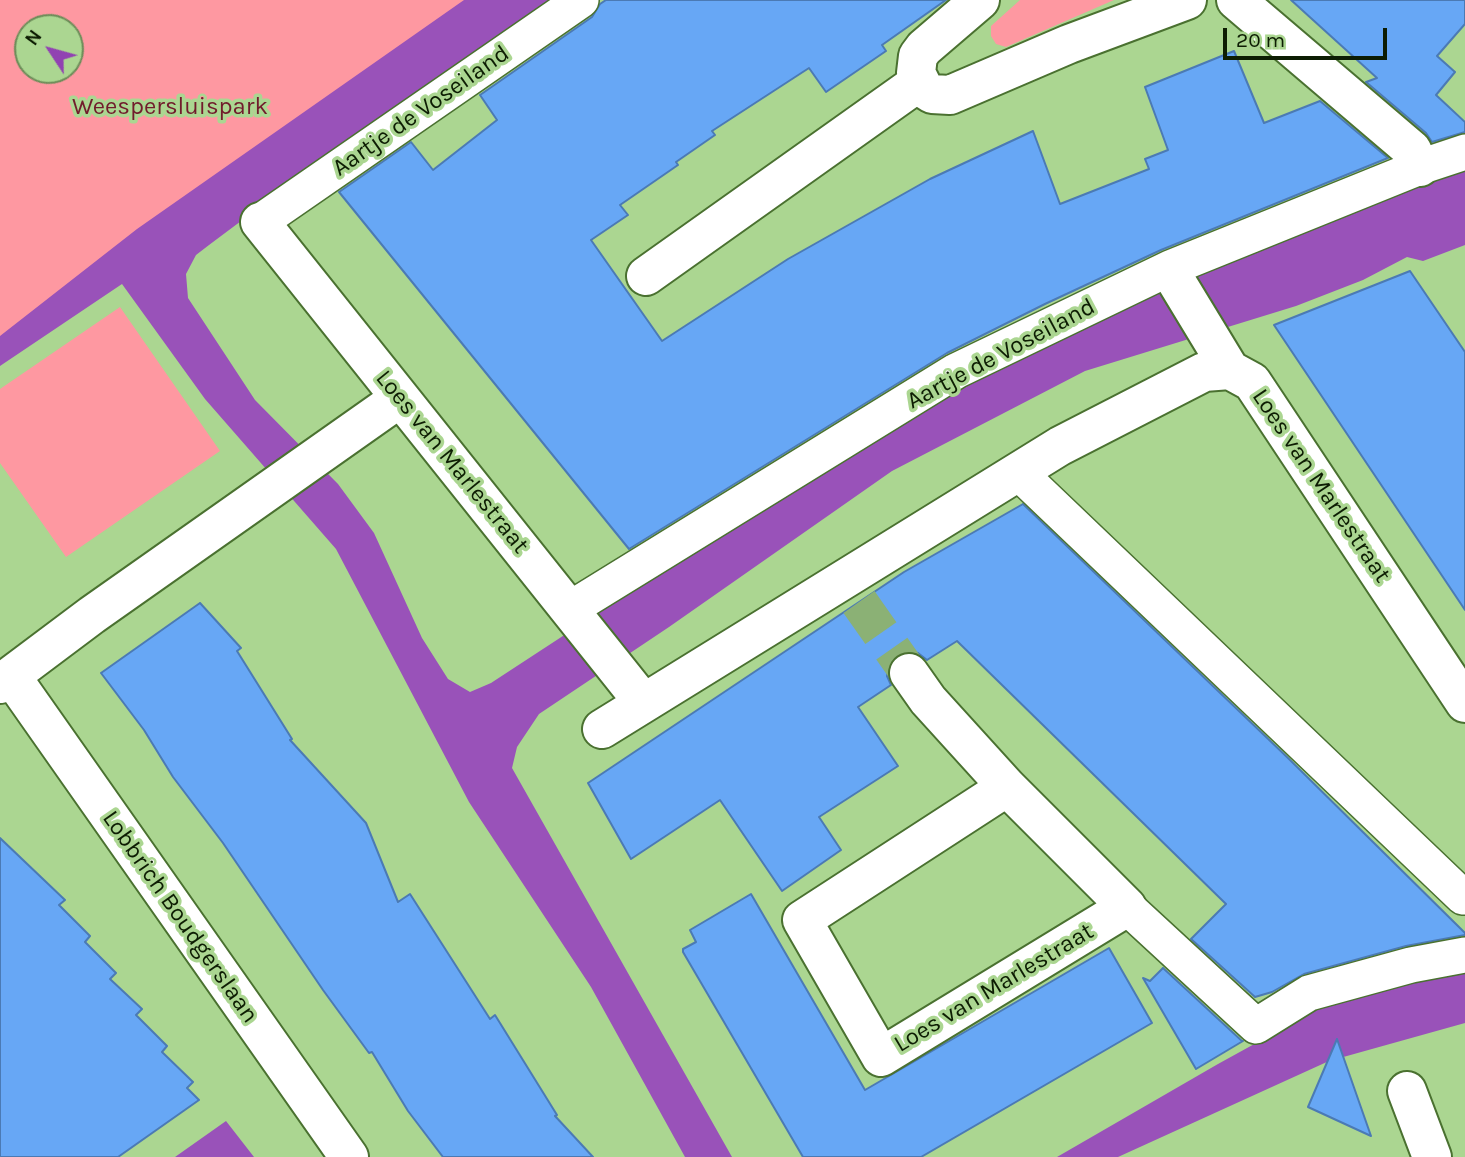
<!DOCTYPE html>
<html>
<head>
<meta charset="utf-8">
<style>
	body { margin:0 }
	#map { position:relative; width:1465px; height:1157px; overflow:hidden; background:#abd691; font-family:Karla,sans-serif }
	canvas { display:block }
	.north { position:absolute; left:14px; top:14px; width:70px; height:70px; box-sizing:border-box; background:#abd691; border:2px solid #6c8c58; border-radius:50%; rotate:306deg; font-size:19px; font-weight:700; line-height:28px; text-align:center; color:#0d1d03 }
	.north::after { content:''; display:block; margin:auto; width:24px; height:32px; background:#9142b2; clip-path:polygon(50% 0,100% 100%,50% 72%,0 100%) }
	.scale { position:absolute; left:1223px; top:28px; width:164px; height:32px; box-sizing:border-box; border:4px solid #0d1d03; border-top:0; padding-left:9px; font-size:21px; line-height:24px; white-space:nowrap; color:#0d1d03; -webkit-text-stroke:5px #abd691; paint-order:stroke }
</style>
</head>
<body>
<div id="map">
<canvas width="1465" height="1157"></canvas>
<div class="north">N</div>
<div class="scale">20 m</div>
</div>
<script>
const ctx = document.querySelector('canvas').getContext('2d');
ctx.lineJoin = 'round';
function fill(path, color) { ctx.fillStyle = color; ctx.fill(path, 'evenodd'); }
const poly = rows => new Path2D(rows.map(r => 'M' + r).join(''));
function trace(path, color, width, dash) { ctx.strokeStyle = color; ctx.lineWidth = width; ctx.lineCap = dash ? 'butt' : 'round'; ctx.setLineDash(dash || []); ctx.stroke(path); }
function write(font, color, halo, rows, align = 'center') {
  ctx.font = font + ' Karla,sans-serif'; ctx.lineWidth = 7; ctx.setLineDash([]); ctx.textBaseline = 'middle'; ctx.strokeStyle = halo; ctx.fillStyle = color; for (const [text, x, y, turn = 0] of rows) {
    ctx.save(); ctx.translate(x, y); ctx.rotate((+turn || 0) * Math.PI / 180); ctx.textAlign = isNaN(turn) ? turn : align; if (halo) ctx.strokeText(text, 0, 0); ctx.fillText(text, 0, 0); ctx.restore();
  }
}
const green = poly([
	[0,0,512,0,0,354],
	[28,28,70,28,70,70,28,70],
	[1020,0,1114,0,1006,47,996,44,991,36,991,26],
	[120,307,220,451,66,557,0,463,0,389]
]);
const water = poly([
	[464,0,550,0,360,132,209,245,196,255,186,274,188,298,255,400,338,484,374,533,422,638,448,679,470,692,491,683,806,477,1059,329,1465,168,1465,245,1423,261,1407,257,1363,280,1296,306,1085,371,892,471,669,627,539,714,517,747,512,768,732,1157,685,1157,591,987,469,802,336,549,205,399,122,284,0,366,0,336,137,229],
	[1465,961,1465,1023,1329,1061,1118,1157,1057,1157,1218,1064,1327,1004],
	[226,1121,254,1157,175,1157]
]);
const building = poly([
	[606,0,946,0,882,45,886,51,826,92,809,68,712,131,715,135,676,162,678,165,620,205,628,215,591,240,662,341,788,259,930,179,1033,131,1060,204,1149,169,1145,159,1168,150,1145,87,1234,51,1264,123,1320,101,1388,158,1161,250,1045,304,947,353,629,549,339,192,411,142,433,170,497,120,480,95,592,17,600,4,606,0],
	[1291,0,1465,0,1465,24,1437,56,1455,72,1436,95,1465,122,1465,132,1432,142,1426,133,1366,82,1377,78,1291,0],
	[1410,271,1465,352,1465,610,1274,325,1410,271],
	[1023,504,1288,758,1465,933,1465,935,1406,946,1304,974,1272,992,1255,997,1191,939,1226,904,957,641,927,660,918,653,908,651,897,655,889,664,887,676,891,685,858,707,898,766,819,817,841,850,782,891,720,800,631,859,588,783,904,572,1023,504],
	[200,603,241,648,237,651,292,739,290,740,366,823,398,902,410,894,490,1019,495,1015,557,1115,555,1116,593,1157,443,1157,408,1111,372,1052,369,1053,323,990,223,843,173,777,144,730,101,673,200,603],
	[0,838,65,900,59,905,90,936,85,942,116,973,110,979,142,1009,136,1015,167,1046,162,1052,193,1082,187,1088,199,1100,118,1157,0,1157,0,838],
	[751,894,865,1090,1109,948,1152,1023,921,1157,803,1157,683,952,683,949,696,942,690,930,751,894],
	[1163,968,1242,1041,1243,1041,1196,1069,1143,978,1150,981,1163,968],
	[1337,1039,1371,1136,1308,1107,1337,1039]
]);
const minorTunnel = poly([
	[859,602,909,673]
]);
const pedestrian = poly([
	[260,222,581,0],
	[1018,472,1463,897,1465,896],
	[570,609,956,371,1170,268,1420,167,1465,152],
	[1127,907,1256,1026,1309,993,1411,965,1465,955]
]);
const minor = poly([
	[980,0,924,48,918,56,916,73,924,89,932,94,950,95,1069,44,1187,0],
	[1236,0,1412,150,1420,167],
	[260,222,643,702],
	[646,276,919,82],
	[1173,276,1230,370],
	[909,673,928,700,1007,787],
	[11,676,349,1157],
	[0,684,92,615,400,398],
	[602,729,1060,446,1204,372,1230,370,1252,382,1465,703],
	[1007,787,1127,907,881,1057,802,920,1007,787],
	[1407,1091,1432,1157]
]);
const parkNames = [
	["Weespersluispark",170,107]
];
const streetNames = [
	["Aartje de Voseiland",421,111,-35],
	["Aartje de Voseiland",1001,354,-28],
	["Loes van Marlestraat",452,462,51],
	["Loes van Marlestraat",1321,486,56],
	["Lobbrich Boudgerslaan",180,917,55],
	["Loes van Marlestraat",994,988,-31]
];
fill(green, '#fe98a1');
fill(water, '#9952b9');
fill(building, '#67a7f5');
trace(building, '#4b7ab4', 2);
trace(minorTunnel, '#8bb175', 38, [38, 19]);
trace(pedestrian, '#4a7130', 38);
trace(minor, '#4a7130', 42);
trace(pedestrian, '#fff', 35);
trace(minor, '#fff', 38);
write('24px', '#711c2c', '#abd691', parkNames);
write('24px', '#0d1d03', '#abd691', streetNames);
</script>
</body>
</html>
